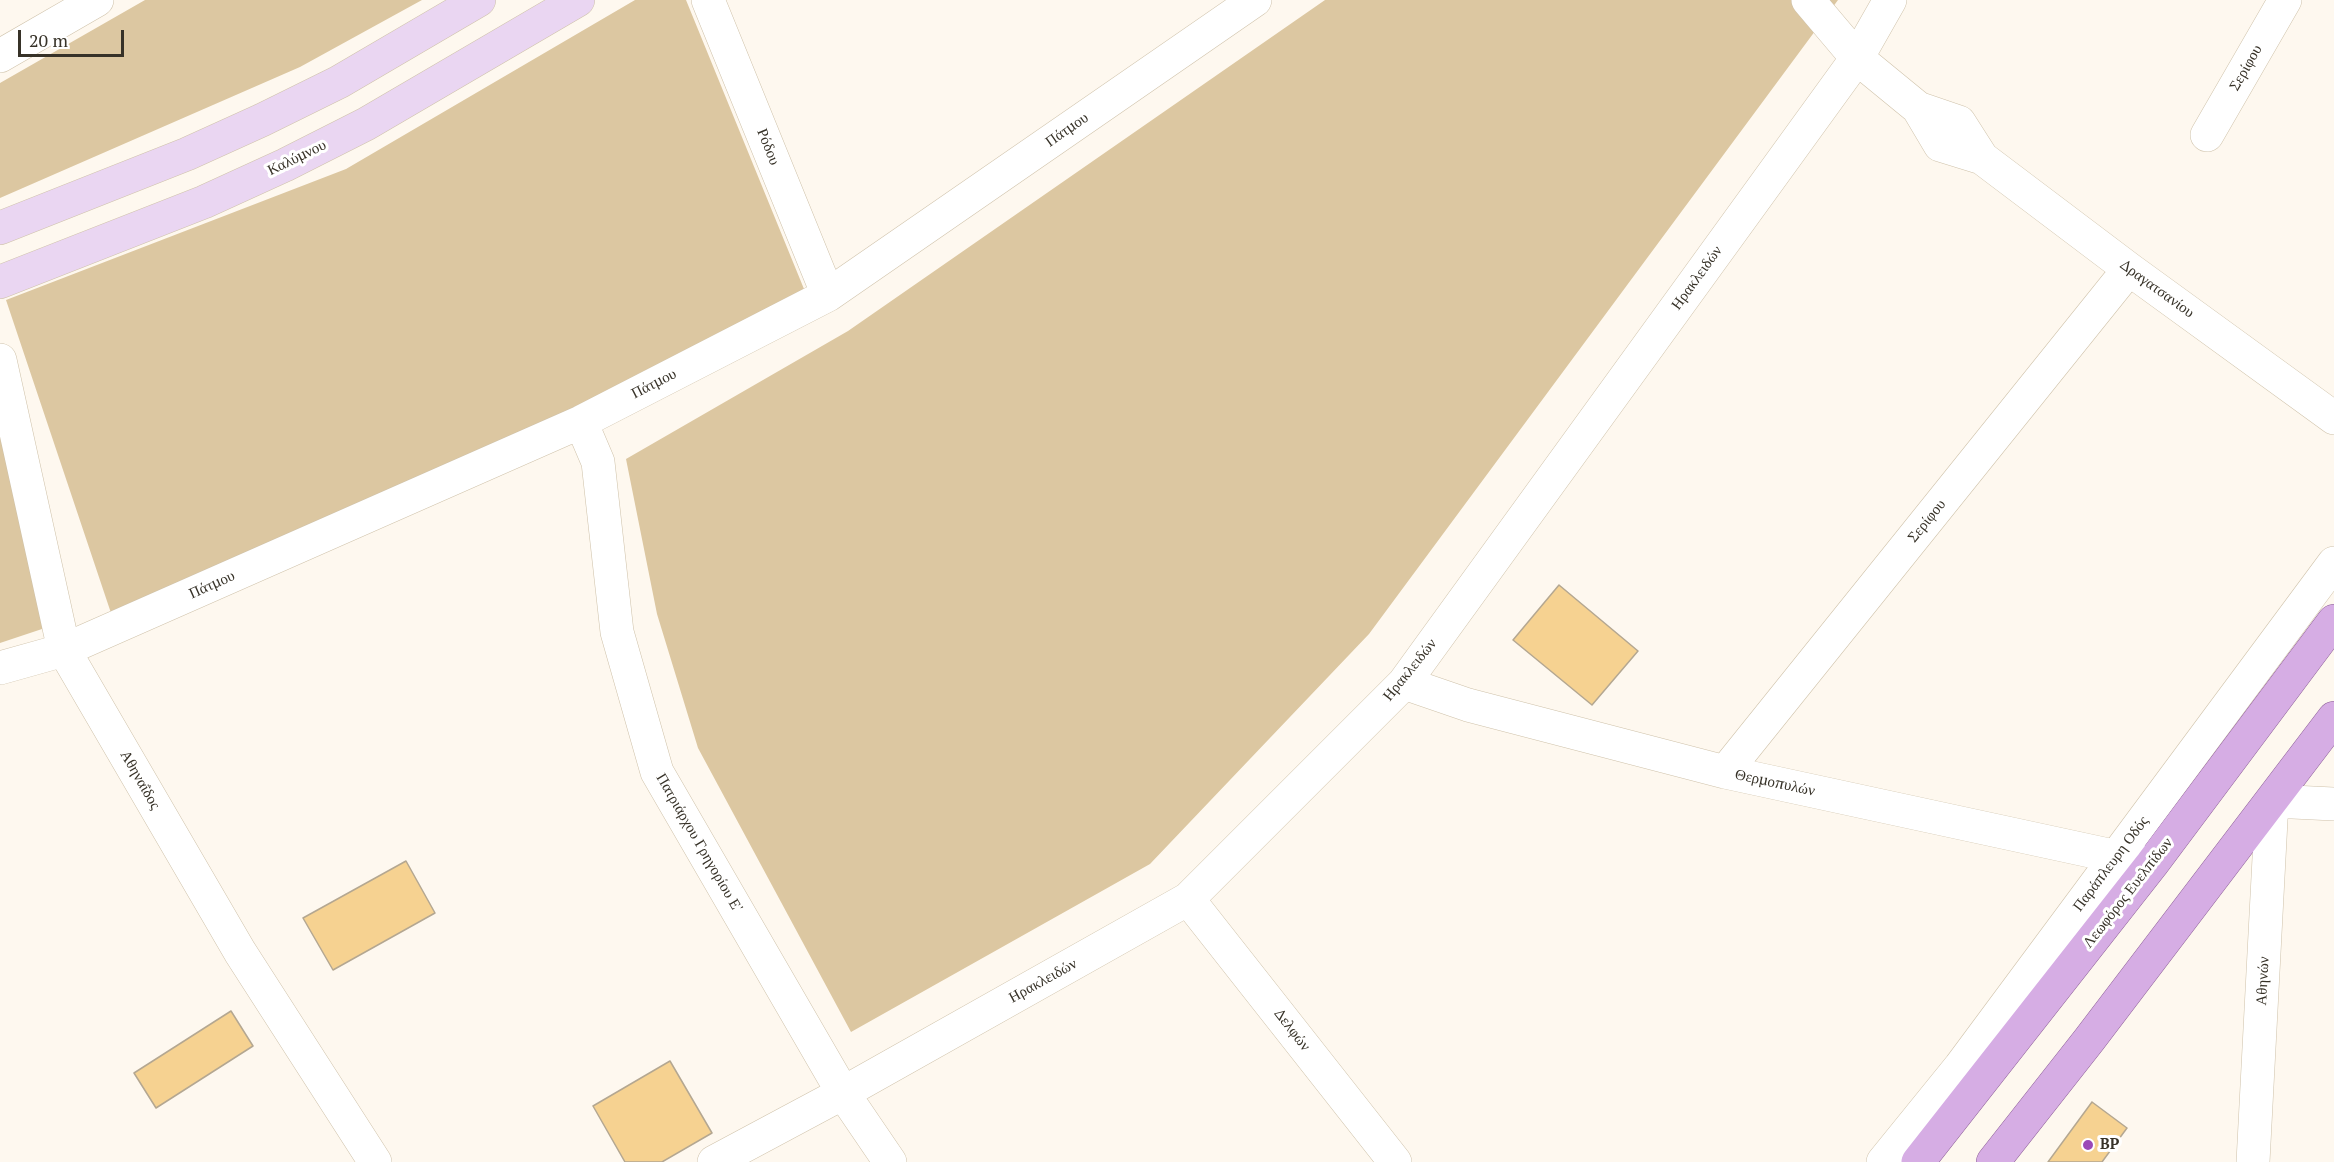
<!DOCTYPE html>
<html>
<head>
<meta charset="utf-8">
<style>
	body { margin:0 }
	#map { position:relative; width:2334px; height:1162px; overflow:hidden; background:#fef8ef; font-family:"PT Serif",serif }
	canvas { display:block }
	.scale { position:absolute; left:18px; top:30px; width:106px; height:27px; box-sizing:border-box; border:3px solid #373228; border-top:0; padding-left:8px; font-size:18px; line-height:21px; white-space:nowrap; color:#373228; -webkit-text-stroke:4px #fff; paint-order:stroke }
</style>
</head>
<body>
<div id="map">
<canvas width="2334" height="1162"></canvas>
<div class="scale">20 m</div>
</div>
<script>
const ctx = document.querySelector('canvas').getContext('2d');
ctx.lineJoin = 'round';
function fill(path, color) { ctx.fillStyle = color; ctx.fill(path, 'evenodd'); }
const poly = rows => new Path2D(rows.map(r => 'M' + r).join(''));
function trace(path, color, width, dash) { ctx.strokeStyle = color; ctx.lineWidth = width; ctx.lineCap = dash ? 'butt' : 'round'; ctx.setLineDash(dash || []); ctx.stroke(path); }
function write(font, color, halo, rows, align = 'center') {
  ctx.font = font + ' "PT Serif",serif'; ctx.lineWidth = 6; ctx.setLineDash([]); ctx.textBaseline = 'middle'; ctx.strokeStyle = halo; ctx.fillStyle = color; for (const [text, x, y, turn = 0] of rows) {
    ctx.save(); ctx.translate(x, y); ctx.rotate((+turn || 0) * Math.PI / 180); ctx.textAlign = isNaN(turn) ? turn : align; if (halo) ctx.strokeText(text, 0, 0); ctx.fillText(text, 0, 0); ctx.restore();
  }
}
const green = poly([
	[145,0,422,0,300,67,0,198,0,83],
	[635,0,686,0,804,289,569,419,112,616,6,300,346,169],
	[1325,0,1838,0,1369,634,1150,864,851,1032,698,748,657,614,626,459,848,331],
	[0,422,45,628,0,643]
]);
const building = poly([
	[1559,585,1638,651,1592,705,1513,640,1559,585],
	[406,861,435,913,333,970,303,918,406,861],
	[231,1011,253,1046,156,1108,134,1073,231,1011],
	[670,1061,712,1133,662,1162,625,1162,593,1106,670,1061],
	[2092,1102,2127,1128,2102,1162,2048,1162,2092,1102]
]);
const minor = poly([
	[708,0,828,295],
	[1808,0,1857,58,1918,108,1940,145,1982,158,2129,269,2334,418],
	[0,56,97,0],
	[1918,108,1959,122,1982,158],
	[2207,135,2285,0],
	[581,422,598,462,617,632,657,772,843,1093,890,1162],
	[0,668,64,650,581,422,828,295,1255,0],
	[1404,683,1468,705,1725,772,2141,862],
	[1725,772,2129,269],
	[1188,899,1395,1162],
	[714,1162,843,1093,1188,899,1404,683,1857,58,1890,0],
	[2253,1162,2272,801,2334,804]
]);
const tertiary = poly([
	[0,360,64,650,240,952,375,1162],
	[1883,1162,1960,1067,2334,563]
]);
const secondary = poly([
	[0,228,187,154,262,120,339,82,479,0],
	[0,282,204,202,285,165,366,124,578,0]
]);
const primary = poly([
	[1918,1162,2152,864,2334,621],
	[1993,1162,2089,1040,2334,718]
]);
const markers = [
	[2088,1145,6,"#9b49b7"]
];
const streetNames = [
	["Σερίφου",2246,68,-60],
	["Πάτμου",1067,130,-35],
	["Ρόδου",768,147,68],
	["Καλύμνου",297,158,-26],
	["Ηρακλειδών",1697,278,-54],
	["Δραγατσανίου",2157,289,36],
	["Πάτμου",654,384,-27],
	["Σερίφου",1927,521,-51],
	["Πάτμου",212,585,-24],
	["Ηρακλειδών",1410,670,-51],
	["Αθηναΐδος",140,780,60],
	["Θερμοπυλών",1775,783,12],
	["Πατριάρχου Γρηγορίου Ε'",699,843,60],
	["Παράπλευρη Οδός",2111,864,-53],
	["Λεωφόρος Ευελπίδων",2128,893,-52],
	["Ηρακλειδών",1043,981,-29],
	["Αθηνών",2263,981,-87],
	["Δελφών",1292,1030,52]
];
const poiNames = [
	["BP",2100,1145]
];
fill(green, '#dcc7a1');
fill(building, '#f6d291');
trace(building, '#b4a791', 1.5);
trace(minor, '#cfc2aa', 34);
trace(tertiary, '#cfc2aa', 34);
trace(secondary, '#cfc2aa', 34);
trace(primary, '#8c5f96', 34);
trace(minor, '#fff', 33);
trace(tertiary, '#fff', 33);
trace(secondary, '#ead6f2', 33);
trace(primary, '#d6ade4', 33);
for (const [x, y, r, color] of markers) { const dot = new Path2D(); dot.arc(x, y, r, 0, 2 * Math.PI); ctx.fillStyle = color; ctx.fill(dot); trace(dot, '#fff', 2); }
write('15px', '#373228', '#fff', streetNames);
write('bold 15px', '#373228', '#fff', poiNames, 'left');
</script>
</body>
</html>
